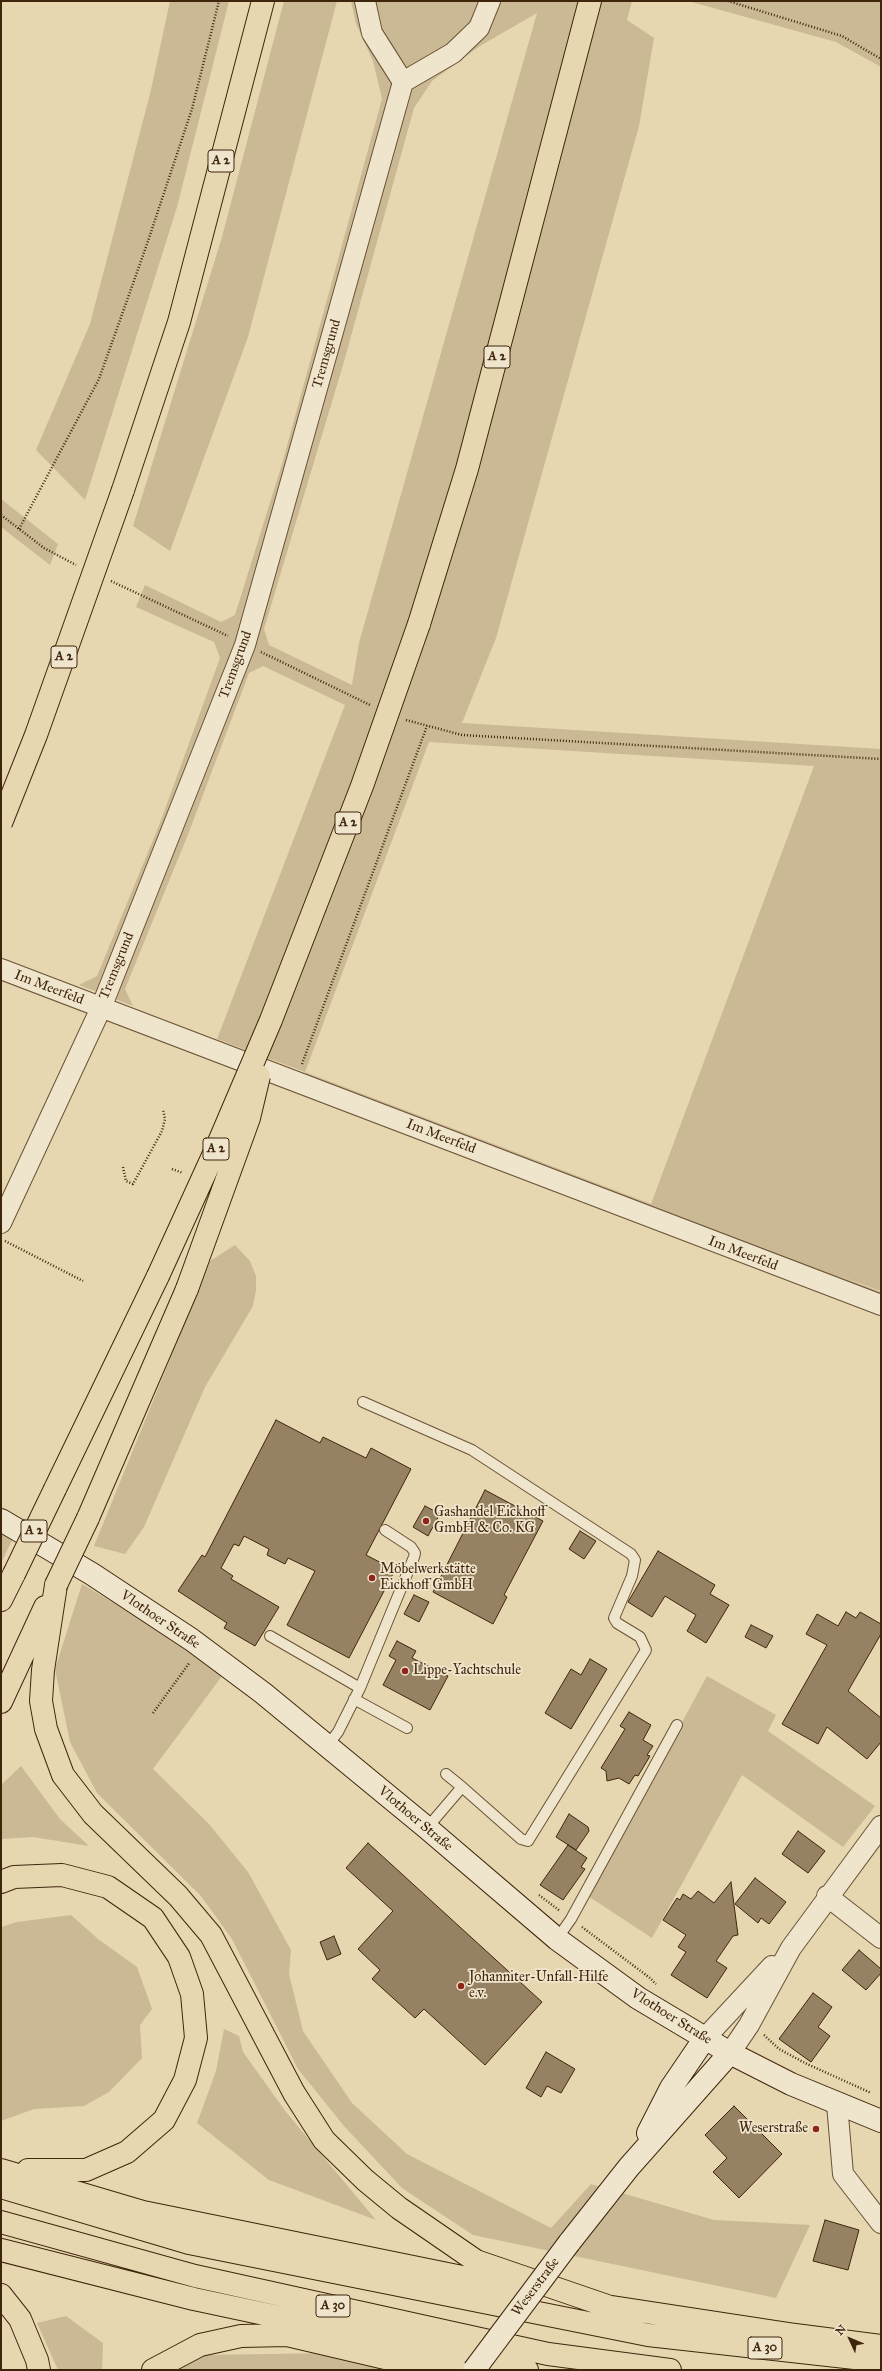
<!DOCTYPE html>
<html>
<head>
<meta charset="utf-8">
<style>
	body { margin:0 }
	#map { position:relative; width:882px; height:2371px; overflow:hidden; background:#e6d7b0; font-family:"IM FELL Great Primer",serif }
	canvas { display:block }
	.frame { position:absolute; inset:0; border:2px solid #40250d; pointer-events:none }
	.north { position:absolute; left:830px; top:2319px; width:40px; height:40px; -webkit-text-stroke:3px #efe5cc; paint-order:stroke; rotate:314deg; font-size:11px; font-weight:700; line-height:16px; text-align:center; color:#40250d }
	.north::after { content:''; display:block; margin:auto; width:14px; height:18px; background:#40250d; clip-path:polygon(50% 0,100% 100%,50% 72%,0 100%) }
</style>
</head>
<body>
<div id="map">
<canvas width="882" height="2371"></canvas>
<div class="frame"></div>
<div class="north">N</div>
</div>
<script>
const ctx = document.querySelector('canvas').getContext('2d');
ctx.lineJoin = 'round';
function fill(path, color) { ctx.fillStyle = color; ctx.fill(path, 'evenodd'); }
const poly = rows => new Path2D(rows.map(r => 'M' + r).join(''));
function trace(path, color, width, dash) { ctx.strokeStyle = color; ctx.lineWidth = width; ctx.lineCap = dash ? 'butt' : 'round'; ctx.setLineDash(dash || []); ctx.stroke(path); }
function write(font, color, halo, rows, align = 'center') {
  ctx.font = font + ' "IM FELL Great Primer",serif'; ctx.lineWidth = 3.5; ctx.setLineDash([]); ctx.textBaseline = 'middle'; ctx.strokeStyle = halo; ctx.fillStyle = color; for (const [text, x, y, turn = 0] of rows) {
    ctx.save(); ctx.translate(x, y); ctx.rotate((+turn || 0) * Math.PI / 180); ctx.textAlign = isNaN(turn) ? turn : align; if (halo) ctx.strokeText(text, 0, 0); ctx.fillText(text, 0, 0); ctx.restore();
  }
}
const green = poly([
	[170,1,229,1,177,207,85,500,36,450,90,324,150,94],
	[284,1,337,1,248,337,170,551,133,526,222,237],
	[351,1,632,1,627,20,654,38,639,126,496,638,462,723,881,749,881,1291,834,1274,881,1292,881,1315,297,1092,305,1072,217,1039,345,705,263,666,249,673,189,832,125,989,133,1006,79,985,97,976,160,823,220,658,214,642,136,607,145,585,221,622,235,615,282,464,382,99,373,61,356,24],
	[537,13,359,643,352,685,269,645,264,629,343,365,414,108,432,81,480,46],
	[429,742,814,766,651,1204,305,1072],
	[688,1,881,1,881,67,836,42],
	[1,499,58,544,50,565,1,527],
	[235,1245,250,1261,256,1276,256,1290,253,1306,205,1387,144,1527,125,1554,94,1546,210,1261],
	[1,1514,19,1526,1,1563],
	[82,1584,151,1625,222,1676,153,1769,209,1824,248,1872,291,1950,289,1974,303,2031,352,2103,407,2154,551,2228,591,2184,714,2220,810,2225,776,2298,473,2235,402,2188,344,2126,298,2069,232,1939,201,1896,97,1793,70,1742,55,1669],
	[707,1676,776,1715,768,1731,875,1806,843,1847,742,1775,652,1938,588,1896],
	[21,1766,60,1819,89,1846,33,1837,1,1839,1,1785],
	[71,1915,98,1939,137,1967,152,2009,140,2025,142,2058,109,2092,84,2106,34,2109,1,2121,1,1927,17,1922],
	[224,2029,239,2036,243,2052,286,2112,376,2220,269,2180,197,2123,216,2071],
	[66,2316,103,2343,102,2370,58,2370,37,2323],
	[332,2353,406,2370,180,2370,205,2355]
]);
const building = poly([
	[276,1420,320,1443,323,1437,366,1458,371,1448,411,1469,366,1555,395,1570,349,1658,287,1625,315,1571,288,1558,285,1564,267,1555,269,1549,244,1536,239,1546,234,1544,221,1568,233,1576,231,1579,279,1607,255,1646,224,1628,227,1623,178,1591,202,1555,205,1557,276,1420],
	[485,1490,543,1521,504,1595,507,1597,493,1624,433,1592,485,1490],
	[425,1506,440,1514,428,1536,413,1527,425,1506],
	[580,1531,596,1541,584,1559,569,1549,580,1531],
	[658,1551,715,1585,710,1594,729,1605,706,1643,687,1631,696,1615,665,1596,652,1617,628,1602,658,1551],
	[414,1595,429,1602,419,1622,404,1614,414,1595],
	[846,1612,856,1618,860,1612,881,1624,881,1634,848,1691,881,1718,881,1742,867,1759,827,1727,818,1744,782,1724,827,1645,806,1634,817,1614,838,1626,846,1612],
	[751,1625,773,1636,766,1648,745,1637,751,1625],
	[397,1641,416,1651,412,1658,448,1676,430,1710,383,1685,396,1660,389,1656,397,1641],
	[590,1659,607,1669,571,1729,545,1713,571,1669,581,1675,590,1659],
	[629,1712,651,1725,643,1740,653,1746,647,1755,650,1756,638,1776,635,1775,629,1784,619,1778,607,1781,606,1771,601,1768,625,1729,620,1726,629,1712],
	[569,1814,588,1827,589,1831,576,1850,556,1837,569,1814],
	[798,1831,825,1851,808,1873,782,1854,798,1831],
	[368,1843,542,2002,485,2065,424,2009,415,2018,372,1979,380,1970,358,1949,393,1911,346,1868,368,1843],
	[568,1845,587,1858,581,1867,585,1869,563,1900,540,1885,568,1845],
	[755,1878,786,1902,769,1924,761,1918,758,1923,735,1904,755,1878],
	[731,1882,738,1935,733,1936,716,1961,727,1968,707,1998,671,1975,686,1952,678,1947,686,1935,663,1920,677,1898,680,1900,683,1894,691,1899,698,1891,714,1903,731,1882],
	[334,1936,341,1954,327,1960,320,1942,334,1936],
	[859,1950,881,1969,881,1973,866,1990,842,1970,859,1950],
	[813,1993,832,2007,818,2027,830,2036,811,2062,779,2039,813,1993],
	[546,2052,575,2069,561,2093,547,2086,541,2097,526,2088,546,2052],
	[734,2106,782,2154,739,2198,713,2172,727,2158,705,2135,734,2106],
	[825,2220,859,2230,848,2270,813,2261,825,2220]
]);
const path = poly([
	[728,1,842,36,881,59],
	[1,515,44,548,76,565],
	[19,529,99,379,146,247,192,109,219,1],
	[111,581,228,636],
	[261,652,370,705],
	[406,720,462,735,881,759],
	[302,1064,427,726],
	[123,1167,126,1181,133,1184,162,1131,165,1119,163,1109],
	[172,1169,183,1173],
	[5,1241,83,1281],
	[153,1713,190,1662],
	[539,1895,560,1911],
	[582,1927,650,1978,656,1984],
	[764,2035,779,2049,805,2063,871,2093]
]);
const lane = poly([
	[363,1402,472,1450,631,1554,635,1560,632,1576,614,1618,617,1623,640,1637,646,1650,528,1841,521,1839,462,1787,427,1828],
	[270,1636,360,1688],
	[354,1699,407,1728],
	[327,1746,338,1732,360,1688,414,1557,415,1553,411,1547,385,1530],
	[446,1774,462,1787],
	[557,1939,571,1919,677,1725]
]);
const street = poly([
	[365,1,372,33,403,82,453,53,479,28,490,1],
	[1,969,881,1305],
	[1,1223,101,1008,245,645,403,82],
	[827,1896,881,1938],
	[705,2038,772,1966],
	[730,2053,749,2025,791,1948,881,1826],
	[837,2104,843,2174,881,2223]
]);
const secondary = poly([
	[1,1520,92,1574,192,1640,263,1693,427,1828,557,1939,638,1998,730,2053,791,2084,881,2121],
	[648,2133,671,2088,705,2038],
	[569,2243,629,2167,730,2053]
]);
const highway = poly([
	[123,490,179,322,263,1],
	[419,624,467,469,590,1],
	[55,1489,158,1276],
	[88,1518,187,1289],
	[56,1585,43,1670,41,1701,46,1729,63,1775,93,1814,178,1896,211,1935,294,2093,324,2140,365,2180,399,2208,476,2261,613,2308],
	[1,1600,14,1574],
	[1,1702,45,1607],
	[1,1882,14,1877,62,1875,108,1887,153,1918,179,1957,192,1994,196,2038,185,2080,164,2120,127,2152,86,2170,28,2170],
	[1,2170,143,2212,526,2290],
	[1,2187,189,2243,648,2335,881,2361],
	[1,2222,195,2276,548,2354,670,2370],
	[1,2250,194,2299,527,2370],
	[1,2295,20,2319,37,2360,39,2370],
	[599,2305,789,2334,881,2346],
	[153,2370,200,2345,241,2336,287,2335,432,2369,479,2369]
]);
const secondaryBridge = poly([
	[474,2370,569,2243]
]);
const highwayBridge = poly([
	[1,823,36,735,123,490],
	[158,1276,216,1149,271,1020,362,786,419,624],
	[187,1289,249,1118,259,1076],
	[14,1574,55,1489],
	[56,1585,88,1518]
]);
const markers = [
	[426,1521,4,"#8f2418"],
	[372,1578,4,"#8f2418"],
	[405,1671,4,"#8f2418"],
	[461,1986,4,"#8f2418"],
	[816,2129,4,"#8f2418"]
];
const shields = [
	[221,161,26],
	[497,357,26],
	[64,657,26],
	[348,823,26],
	[216,1149,26],
	[34,1531,26],
	[333,2306,34],
	[765,2348,34]
];
const shieldNames = [
	["A 2",221,161],
	["A 2",497,357],
	["A 2",64,657],
	["A 2",348,823],
	["A 2",216,1149],
	["A 2",34,1531],
	["A 30",333,2306],
	["A 30",765,2348]
];
const streetNames = [
	["Tremsgrund",327,354,-74],
	["Tremsgrund",236,665,-70],
	["Tremsgrund",117,966,-68],
	["Im Meerfeld",49,988,21],
	["Im Meerfeld",441,1137,21],
	["Im Meerfeld",743,1254,21],
	["Vlothoer Straße",160,1620,34],
	["Vlothoer Straße",415,1819,40],
	["Vlothoer Straße",671,2017,32],
	["Weserstraße",536,2287,-53]
];
const poiNames = [
	["Gashandel Eickhoff",434,1513],
	["GmbH & Co. KG",434,1529],
	["Möbelwerkstätte",380,1570],
	["Eickhoff GmbH",380,1586],
	["Lippe-Yachtschule",413,1671],
	["Johanniter-Unfall-Hilfe",469,1978],
	["e.v.",469,1994],
	["Weserstraße",808,2129,"right"]
];
fill(green, '#cab994');
fill(building, '#968262');
trace(building, '#40250d', 1);
trace(lane, '#6a5236', 12);
trace(street, '#6a5236', 22);
trace(secondary, '#40250d', 24);
trace(highway, '#40250d', 24);
trace(path, '#40250d', 2.5, [1, 2]);
trace(lane, '#efe5cc', 10);
trace(street, '#efe5cc', 20);
trace(secondary, '#efe5cc', 22);
trace(highway, '#e6d7b0', 22);
trace(secondaryBridge, '#40250d', 24, []);
trace(highwayBridge, '#40250d', 24, []);
trace(secondaryBridge, '#efe5cc', 22);
trace(highwayBridge, '#e6d7b0', 22);
for (const [x, y, r, color] of markers) { const dot = new Path2D(); dot.arc(x, y, r, 0, 2 * Math.PI); ctx.fillStyle = color; ctx.fill(dot); trace(dot, '#efe5cc', 1.5); }
for (const [x, y, w] of shields) { const box = new Path2D(); box.roundRect(x - w / 2, y - 11, w, 22, 3); ctx.fillStyle = '#efe5cc'; ctx.fill(box); trace(box, '#40250d', 1); }
write('bold 13px', '#40250d', null, shieldNames);
write('14px', '#40250d', '#efe5cc', streetNames);
write('14px', '#40250d', '#efe5cc', poiNames, 'left');
</script>
</body>
</html>
